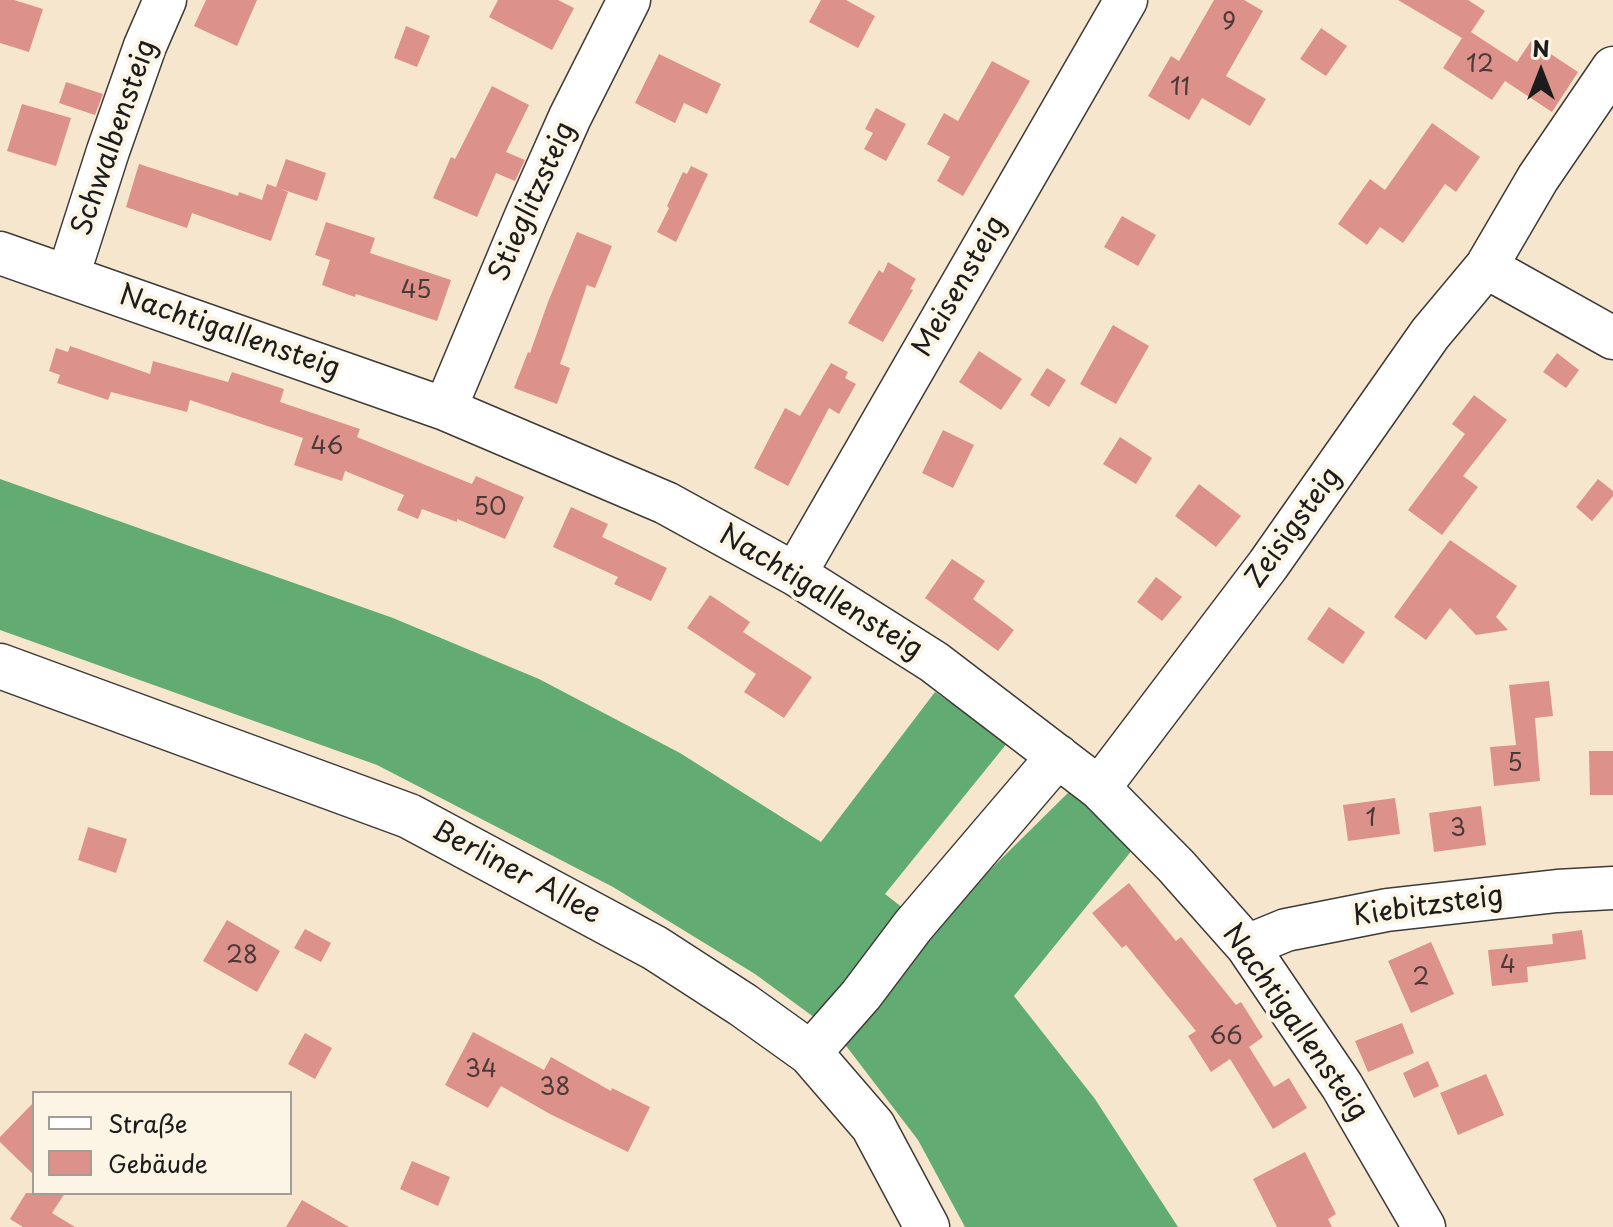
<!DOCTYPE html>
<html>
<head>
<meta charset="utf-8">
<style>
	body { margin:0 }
	#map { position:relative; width:1613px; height:1227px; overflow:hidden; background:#f6e6cd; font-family:"Playpen Sans",sans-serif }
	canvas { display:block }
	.legend { position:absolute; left:32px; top:1091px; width:260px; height:104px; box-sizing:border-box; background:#fcf5e5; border:2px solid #a29e95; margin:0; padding:10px 14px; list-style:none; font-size:24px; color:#1c1c1c }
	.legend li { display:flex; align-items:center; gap:16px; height:40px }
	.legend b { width:40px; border:2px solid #a29e95 }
	.north { position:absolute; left:1501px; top:32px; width:80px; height:80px; -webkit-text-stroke:6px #fcf5e5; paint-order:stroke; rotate:0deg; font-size:22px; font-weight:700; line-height:32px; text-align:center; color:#1c1c1c }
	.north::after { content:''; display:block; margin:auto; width:28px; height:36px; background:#1c1c1c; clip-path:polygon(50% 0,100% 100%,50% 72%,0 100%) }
</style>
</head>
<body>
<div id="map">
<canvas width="1613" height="1227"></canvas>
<ul class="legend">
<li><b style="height:10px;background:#fff"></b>Straße</li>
<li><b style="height:22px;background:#dc928b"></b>Gebäude</li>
</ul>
<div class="north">N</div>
</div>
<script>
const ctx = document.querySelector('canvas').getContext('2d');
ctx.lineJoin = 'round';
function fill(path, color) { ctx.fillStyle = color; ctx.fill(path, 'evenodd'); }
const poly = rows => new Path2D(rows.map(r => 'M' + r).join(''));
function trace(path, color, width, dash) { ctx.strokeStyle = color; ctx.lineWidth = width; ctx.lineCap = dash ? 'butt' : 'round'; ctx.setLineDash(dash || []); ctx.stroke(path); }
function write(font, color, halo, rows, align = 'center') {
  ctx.font = font + ' "Playpen Sans",sans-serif'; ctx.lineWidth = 8; ctx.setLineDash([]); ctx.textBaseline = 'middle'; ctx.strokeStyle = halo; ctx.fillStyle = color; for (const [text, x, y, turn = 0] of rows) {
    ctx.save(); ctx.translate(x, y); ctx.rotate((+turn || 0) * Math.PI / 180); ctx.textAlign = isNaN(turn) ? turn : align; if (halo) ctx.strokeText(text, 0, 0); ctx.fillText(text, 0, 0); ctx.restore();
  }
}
const forest = poly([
	[0,479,393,618,539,679,680,753,821,842,935,692,1008,742,885,894,930,929,1072,789,1133,849,1014,996,1095,1099,1178,1227,965,1227,918,1140,837,1034,755,974,613,887,377,765,0,630]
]);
const building = poly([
	[0,0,14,0,43,9,29,52,0,43],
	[206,0,257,0,237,46,194,26],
	[498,0,558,0,574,8,552,50,489,17],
	[821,0,846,0,875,16,858,48,809,22],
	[1214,0,1244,0,1263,11,1226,76,1266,99,1250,126,1202,98,1189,120,1148,96,1171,56,1179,61],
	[1398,0,1468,0,1485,11,1471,32,1517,62,1531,41,1578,72,1552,112,1505,81,1492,100,1443,68,1462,38],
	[406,26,430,36,417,67,394,58],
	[1321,28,1347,46,1326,76,1300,59],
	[659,54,721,84,707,114,684,103,675,123,635,103],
	[992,61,1030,81,963,196,937,181,950,157,927,144,944,113,958,121],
	[66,82,103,94,95,115,59,103],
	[492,86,529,105,506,152,525,160,515,181,496,173,477,217,433,198,451,157,455,159],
	[22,104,71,118,56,166,7,151],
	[876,108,906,124,886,161,864,149,873,133,865,129],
	[1432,123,1480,157,1456,192,1445,184,1403,243,1380,227,1367,245,1338,224,1370,179,1385,190],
	[286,159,326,173,317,201,278,188,288,192,271,241,192,213,187,228,126,207,139,164,238,196,239,192,262,200,267,184,276,187],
	[691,166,708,174,676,242,657,232,669,208,667,206,683,172,687,174],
	[1122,216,1156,235,1138,266,1104,247],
	[326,222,375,238,370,253,451,280,437,321,356,294,355,297,322,285,330,260,315,255],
	[577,232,612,246,595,288,587,285,560,364,570,368,557,404,514,388,528,352,530,353,548,302],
	[888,262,916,279,910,289,913,290,883,342,848,323,879,270,883,273],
	[1113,325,1149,346,1116,404,1080,384],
	[70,346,150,374,153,361,228,382,232,372,284,389,280,402,360,429,357,437,472,484,476,476,524,497,505,539,457,519,457,522,422,509,418,519,397,510,404,495,345,471,342,481,294,465,303,438,190,400,187,412,111,392,108,400,57,383,60,375,49,371,56,348,68,352],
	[979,351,1022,379,1001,410,959,382],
	[1557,353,1579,370,1566,388,1543,372],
	[831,363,848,372,845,378,856,384,839,414,829,408,788,486,754,468,785,408,800,416],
	[1047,368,1066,380,1049,407,1030,395],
	[1474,395,1507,420,1463,476,1478,487,1442,535,1408,510,1465,434,1452,424],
	[943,430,974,445,953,488,922,473],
	[1120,437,1152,458,1136,484,1103,464],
	[1598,479,1613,491,1613,496,1592,521,1576,507],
	[1199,484,1241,516,1216,547,1175,516],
	[571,507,608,524,602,537,667,568,651,601,614,584,618,577,553,547],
	[1450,540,1517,586,1496,617,1508,630,1476,635,1450,608,1426,640,1394,617],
	[952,559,985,581,973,599,1014,630,998,651,925,598],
	[1156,577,1182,597,1162,621,1137,602],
	[710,595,750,622,743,632,812,677,784,718,744,692,756,674,687,628],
	[1329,607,1365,632,1343,664,1307,639],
	[1549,681,1553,716,1535,718,1540,781,1494,786,1490,747,1516,745,1509,685],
	[1589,751,1613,751,1613,795,1590,795],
	[1395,798,1400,834,1348,841,1343,805],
	[1481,806,1486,845,1434,852,1429,813],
	[88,827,127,839,116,873,78,860],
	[1129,883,1176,941,1181,937,1236,1005,1241,1002,1263,1037,1249,1047,1274,1087,1289,1078,1307,1108,1273,1129,1230,1059,1211,1072,1188,1036,1196,1031,1126,945,1122,948,1092,913],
	[227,920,280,951,257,992,203,961],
	[305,929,331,943,321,962,294,948],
	[1582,930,1586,959,1527,967,1528,982,1492,986,1488,950,1553,944,1552,934],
	[1431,942,1454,994,1411,1013,1388,961],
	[1402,1023,1414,1053,1368,1072,1355,1041],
	[473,1032,544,1070,551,1057,611,1091,612,1088,650,1107,628,1152,550,1114,501,1086,488,1108,445,1085],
	[305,1033,332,1048,315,1079,288,1064],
	[1428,1061,1439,1086,1414,1098,1403,1073],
	[1486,1074,1504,1115,1458,1135,1440,1093],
	[34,1102,34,1175,0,1142,0,1137],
	[1305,1152,1336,1214,1328,1219,1332,1227,1277,1227,1253,1179],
	[412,1161,450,1177,438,1206,400,1189],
	[26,1193,65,1193,52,1213,75,1227,23,1227,10,1219],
	[302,1200,349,1227,286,1227]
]);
const minor = poly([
	[0,253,445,409,666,503,795,574,934,662,1099,788,1176,866,1247,946,1342,1086,1424,1227],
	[1486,267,1613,338],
	[68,276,108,151,145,46,165,0],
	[445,409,526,216,570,117,629,0],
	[795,574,1126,0],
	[1099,788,1268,565,1430,334,1486,267,1538,178,1613,68],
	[1247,946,1286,930,1387,910,1557,891,1613,888],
	[810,1053,861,995,913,926,1058,756]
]);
const major = poly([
	[0,666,409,816,655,948,743,1005,810,1053,873,1126,927,1227]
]);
const numberNames = [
	["9",1229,23],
	["12",1480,65],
	["11",1180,88],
	["45",416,291],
	["46",327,447],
	["50",490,508],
	["5",1515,764],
	["1",1371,819],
	["3",1458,829],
	["28",242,956],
	["4",1508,966],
	["2",1421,978],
	["66",1226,1037],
	["34",481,1070],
	["38",555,1088]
];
const streetNames = [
	["Schwalbensteig",115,138,-71],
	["Stieglitzsteig",533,202,-66],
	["Meisensteig",960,287,-60],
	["Nachtigallensteig",229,333,19],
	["Zeisigsteig",1294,528,-54],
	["Nachtigallensteig",820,593,31],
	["Berliner Allee",516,873,28],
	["Kiebitzsteig",1428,907,-8],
	["Nachtigallensteig",1294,1023,55]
];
fill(forest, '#62ac74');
fill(building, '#dc928b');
trace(minor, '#3d3a37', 45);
trace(major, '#3d3a37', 47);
trace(minor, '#fff', 42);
trace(major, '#fff', 44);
write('24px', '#4c3a38', null, numberNames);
write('28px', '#1c1c1c', '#fcf5e5', streetNames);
</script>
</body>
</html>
